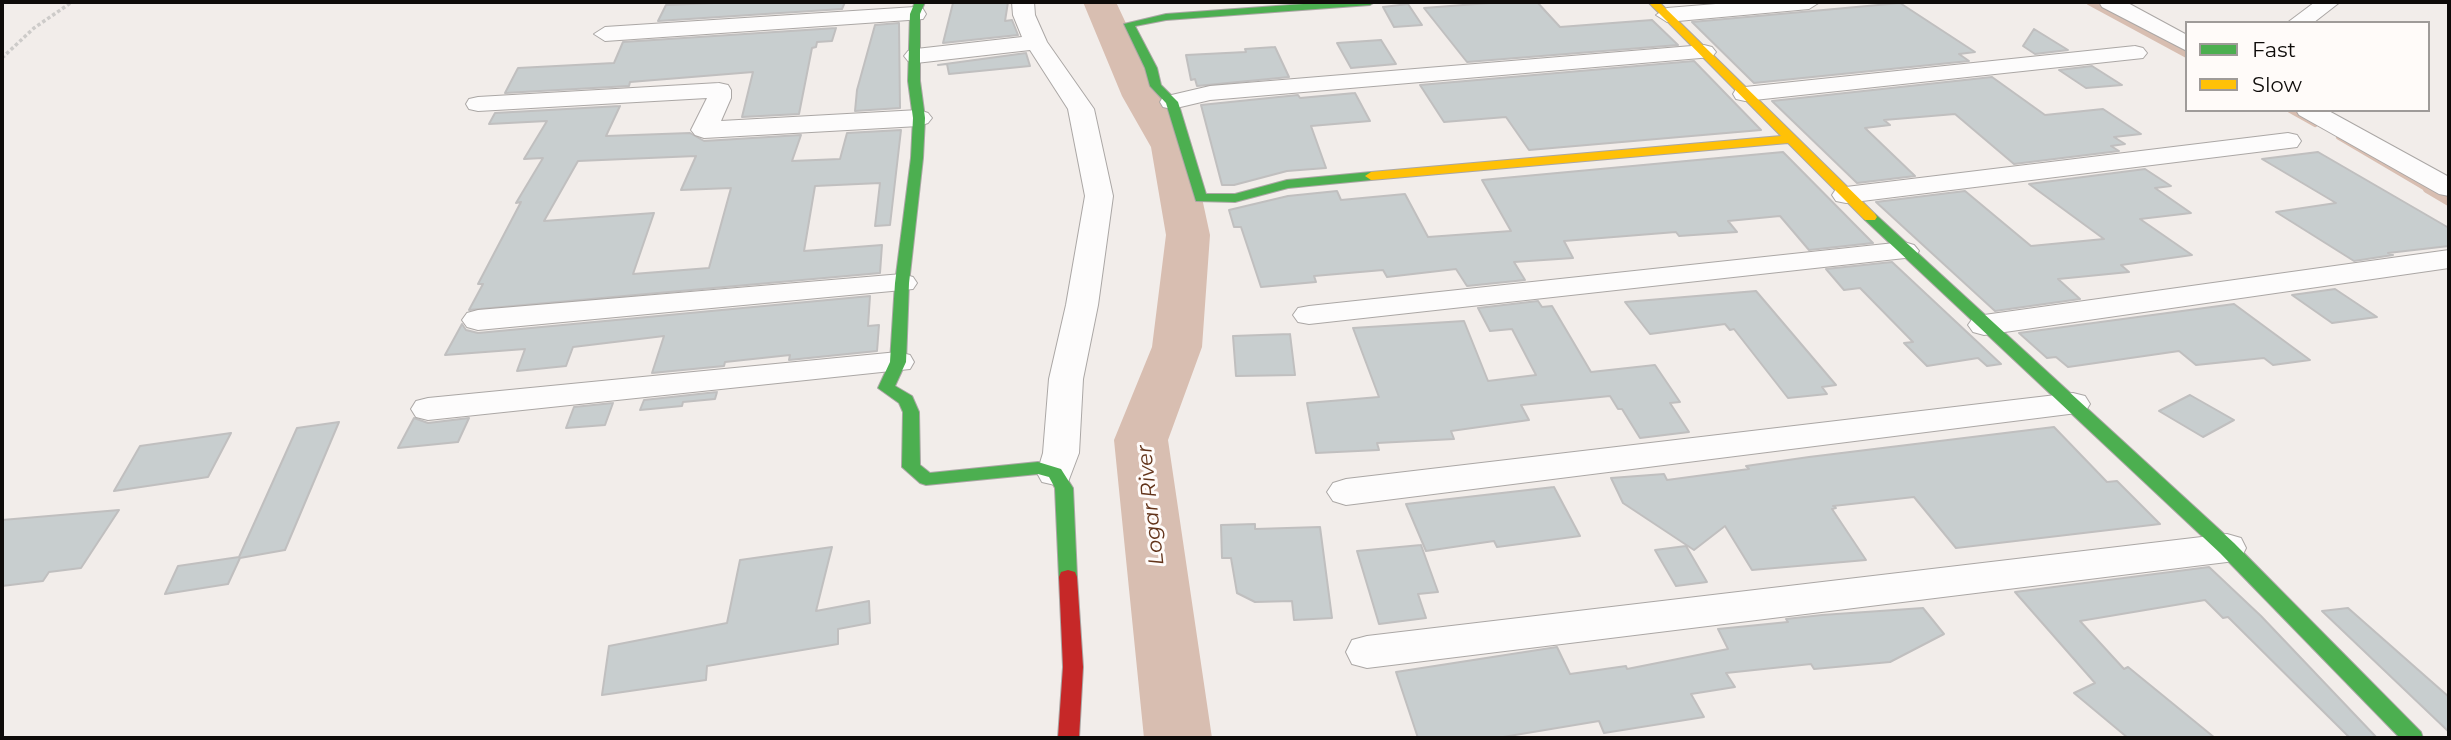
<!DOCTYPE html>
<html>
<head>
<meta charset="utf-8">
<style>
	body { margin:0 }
	#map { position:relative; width:2451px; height:740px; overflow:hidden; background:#f2edea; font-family:Montserrat,sans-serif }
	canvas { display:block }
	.frame { position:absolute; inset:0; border:4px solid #0e0b09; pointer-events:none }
	.legend { position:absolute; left:2185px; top:21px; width:245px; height:91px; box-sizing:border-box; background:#fffbf9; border:2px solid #9f9b99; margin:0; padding:9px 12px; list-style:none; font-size:21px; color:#0e0b09 }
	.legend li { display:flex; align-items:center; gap:14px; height:35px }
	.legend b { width:35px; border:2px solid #9f9b99 }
</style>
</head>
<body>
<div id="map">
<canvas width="2451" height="740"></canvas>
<div class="frame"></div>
<ul class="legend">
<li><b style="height:9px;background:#4caf50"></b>Fast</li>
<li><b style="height:9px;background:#ffc107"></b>Slow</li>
</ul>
</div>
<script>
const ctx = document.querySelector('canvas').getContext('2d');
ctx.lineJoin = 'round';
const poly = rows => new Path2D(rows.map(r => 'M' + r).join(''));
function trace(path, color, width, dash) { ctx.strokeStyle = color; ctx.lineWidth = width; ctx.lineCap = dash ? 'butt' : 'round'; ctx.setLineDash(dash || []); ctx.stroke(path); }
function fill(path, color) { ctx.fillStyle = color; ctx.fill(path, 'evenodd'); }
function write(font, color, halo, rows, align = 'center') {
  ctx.font = font + ' Montserrat,sans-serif'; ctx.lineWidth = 6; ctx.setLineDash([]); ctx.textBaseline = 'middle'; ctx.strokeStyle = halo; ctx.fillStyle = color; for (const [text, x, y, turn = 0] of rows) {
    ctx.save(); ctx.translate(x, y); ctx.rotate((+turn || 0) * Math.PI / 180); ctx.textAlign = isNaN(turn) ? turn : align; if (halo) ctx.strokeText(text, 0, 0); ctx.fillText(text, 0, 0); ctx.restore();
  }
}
const streamFar1 = poly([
	[2089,2,2187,55],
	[2290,110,2315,124],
	[2339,137,2429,190]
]);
const stream = poly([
	[2427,189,2449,202]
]);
const river = poly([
	[1083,2,1116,2,1160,96,1191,147,1210,235,1202,347,1168,440,1212,738,1144,738,1114,440,1152,347,1166,235,1151,147,1122,96,1083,2]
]);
const building = poly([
	[738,2,845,2,842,9,658,21,666,5,738,2],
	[1008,2,1005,21,1012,20,1018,35,943,43,953,3,1008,2],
	[1502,2,1537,2,1560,27,1652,20,1678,45,1467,62,1424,8,1502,2],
	[1900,3,1975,52,1959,54,1969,61,1754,83,1692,22,1900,3],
	[1408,4,1422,25,1394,27,1383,7,1408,4],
	[899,23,900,108,855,111,857,90,875,25,899,23],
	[836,28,832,41,817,42,816,47,812,48,799,114,742,117,753,72,630,82,629,86,505,93,518,68,614,63,623,42,836,28],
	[2034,29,2068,50,2035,54,2023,46,2034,29],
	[1381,40,1396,64,1351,68,1337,43,1381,40],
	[1275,47,1289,77,1197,86,1195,79,1191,80,1186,55,1246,52,1245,49,1275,47],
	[1026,53,1030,66,949,74,947,64,938,65,1026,53],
	[1694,61,1761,130,1529,150,1506,117,1444,122,1420,85,1694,61],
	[2092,66,2122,85,2086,88,2059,70,2092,66],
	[1992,77,2045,115,2103,109,2141,134,2114,137,2125,144,2111,146,2119,151,2014,164,1955,114,1884,120,1890,125,1865,128,1915,176,1857,183,1772,101,1992,77],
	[1355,93,1370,121,1311,126,1326,168,1287,171,1234,185,1222,185,1201,105,1298,95,1300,98,1355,93],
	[620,106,606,136,690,133,704,141,801,135,792,161,840,159,847,133,901,130,890,225,875,226,880,183,815,186,804,251,882,245,880,273,469,310,483,284,478,284,521,202,516,203,543,158,524,159,547,121,489,124,495,113,620,106],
	[696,156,681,190,731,188,709,268,633,274,654,213,544,221,578,161,696,156],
	[1783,152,1873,243,1809,250,1780,216,1728,221,1737,232,1679,236,1676,232,1564,241,1573,258,1514,262,1525,280,1467,286,1456,269,1387,277,1383,270,1314,276,1316,282,1261,287,1241,227,1234,227,1229,210,1288,196,1337,191,1341,200,1405,194,1428,237,1511,231,1482,180,1783,152],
	[2318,152,2449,228,2449,246,2388,253,2393,255,2354,261,2276,212,2336,203,2262,159,2318,152],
	[2145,169,2171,186,2155,188,2191,213,2140,219,2192,255,2121,265,2129,272,2058,279,2080,299,1995,311,1876,202,1965,191,2031,246,2104,239,2029,184,2145,169],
	[1892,262,2001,364,1987,366,1978,358,1927,366,1904,343,1913,342,1860,288,1844,290,1826,269,1892,262],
	[2335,289,2377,317,2332,323,2292,295,2335,289],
	[1756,291,1836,385,1822,387,1827,394,1788,398,1734,329,1730,330,1725,324,1650,334,1625,302,1756,291],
	[870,296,868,326,879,325,877,351,789,360,790,355,725,362,724,366,652,373,664,336,573,347,566,366,517,371,525,349,445,355,462,324,466,330,478,333,870,296],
	[1538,301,1542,307,1552,306,1591,372,1655,365,1680,402,1670,403,1689,432,1640,438,1622,409,1618,409,1610,396,1521,405,1529,420,1451,431,1454,439,1377,443,1379,450,1316,453,1307,403,1379,397,1353,328,1464,321,1488,381,1536,375,1512,329,1490,331,1478,308,1538,301],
	[2234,304,2310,360,2273,365,2264,358,2196,365,2179,351,2068,367,2056,357,2047,358,2019,333,2234,304],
	[1290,334,1295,375,1236,376,1233,336,1290,334],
	[717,392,715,399,683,402,682,406,640,410,644,400,717,392],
	[2190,395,2234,420,2203,437,2159,411,2190,395],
	[613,403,605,425,566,428,574,407,613,403],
	[414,418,428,423,469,418,458,442,398,448,414,418],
	[339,422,285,550,240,558,228,584,165,594,178,566,239,557,297,428,339,422],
	[2054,427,2107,482,2117,481,2160,524,1956,548,1914,497,1833,506,1836,508,1832,509,1866,560,1752,570,1725,526,1694,550,1623,503,1611,478,1664,474,1667,480,1749,469,1746,466,1809,457,2054,427],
	[231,433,208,477,114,491,140,446,231,433],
	[1554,487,1580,536,1497,547,1494,541,1426,551,1406,504,1554,487],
	[119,510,81,568,49,572,43,581,2,586,2,520,119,510],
	[1255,524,1255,529,1320,527,1332,618,1294,620,1292,601,1255,602,1237,593,1231,558,1222,558,1221,525,1255,524],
	[1421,545,1438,592,1418,594,1426,618,1379,624,1357,551,1421,545],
	[1686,546,1707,582,1676,586,1655,550,1686,546],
	[832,547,816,611,869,601,870,623,838,629,838,644,707,666,706,680,602,695,609,646,727,623,740,560,832,547],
	[2209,567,2261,616,2377,738,2350,738,2228,617,2223,618,2205,600,2080,621,2124,669,2128,667,2215,738,2128,738,2074,693,2095,683,2015,592,2209,567],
	[1923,608,1944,634,1890,662,1814,669,1811,664,1726,673,1735,687,1691,694,1704,717,1604,733,1599,721,1497,738,1418,738,1396,672,1557,647,1570,674,1626,666,1627,669,1728,649,1718,629,1788,622,1786,619,1822,615,1923,608],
	[2348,608,2449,697,2449,732,2322,611,2348,608]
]);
const path = poly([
	[2,58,34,28,72,2]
]);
const street = poly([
	[1012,2,1034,2,1035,15,1047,42,1094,109,1113,196,1098,305,1083,379,1079,453,1068,482,1055,485,1042,482,1037,473,1043,453,1049,379,1066,305,1085,196,1068,109,1030,50,916,63,908,61,904,56,908,51,916,49,1022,37,1013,15,1012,2],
	[1740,2,1820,2,1809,9,1667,22,1656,15,1667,8,1740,2],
	[2099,2,2126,2,2187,35,2187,51,2102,7,2099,2],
	[2315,2,2340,2,2313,23,2287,23,2315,2],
	[915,7,923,9,926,14,923,19,605,41,594,34,605,27,915,7],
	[1704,45,1712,47,1716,52,1712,57,1210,100,1172,109,1163,107,1160,102,1163,97,1210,86,1704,45],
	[2135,46,2143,48,2147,53,2143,58,1745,101,1736,99,1733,94,1736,89,1745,87,2135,46],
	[719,83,728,85,731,90,731,98,721,121,919,110,928,113,932,118,928,123,919,126,704,138,695,135,691,130,707,98,478,111,469,109,466,104,469,99,478,97,719,83],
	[2296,110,2327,110,2449,177,2449,196,2439,194,2299,115,2296,110],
	[2288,133,2297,135,2301,141,2297,147,1846,203,1836,201,1832,195,1836,189,1846,187,2288,133],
	[1904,242,1914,245,1919,251,1914,257,1309,324,1298,322,1293,315,1298,308,1309,306,1904,242],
	[2449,250,2449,268,1984,335,1973,332,1968,325,1973,318,1984,315,2449,250],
	[902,274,913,277,917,283,913,289,478,330,467,327,462,320,467,313,478,310,902,274],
	[898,352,910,355,914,362,910,369,428,420,416,417,411,409,416,401,428,398,898,352],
	[2073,393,2085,396,2090,404,2085,412,1346,505,1333,501,1327,492,1333,483,1346,479,2073,393],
	[2227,534,2241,538,2246,548,2241,558,2227,562,1367,668,1352,664,1346,652,1352,640,1367,636,2227,534]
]);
const fast = poly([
	[915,2,925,2,920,14,920,81,925,118,923,158,909,283,906,362,895,386,912,396,919,412,920,465,930,473,1038,462,1061,469,1073,488,1077,577,1075,582,1068,584,1061,582,1059,577,1055,488,1049,477,1038,474,926,485,920,483,902,467,903,412,899,403,878,388,890,362,895,283,911,158,913,118,908,81,910,14,915,2],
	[1331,2,1375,2,1370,5,1166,20,1135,26,1157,68,1161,85,1178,102,1206,194,1235,194,1287,180,1371,172,1377,176,1371,180,1288,188,1235,202,1196,201,1166,103,1150,86,1145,68,1124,24,1166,14,1331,2],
	[1870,213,1875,214,2234,543,2421,732,2423,738,2400,738,2220,553,1865,220,1863,217,1865,214,1870,213]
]);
const slow = poly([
	[1648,2,1659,2,1875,214,1877,217,1875,220,1865,220,1788,143,1371,180,1365,176,1371,172,1781,136,1648,2]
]);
const jam = poly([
	[1068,570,1075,572,1077,577,1083,667,1079,738,1058,738,1063,667,1059,577,1061,572,1068,570]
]);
const waterNames = [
	["Logar River",1151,505,-96]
];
trace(streamFar1, '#d8beb1', 6);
trace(stream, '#d8beb1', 8);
fill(river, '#d8beb1');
fill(building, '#c8cecf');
trace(building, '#c0bfbf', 2);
trace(street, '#aba7a5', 2);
trace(fast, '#aba7a5', 2);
trace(slow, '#aba7a5', 2);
trace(jam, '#aba7a5', 2);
trace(path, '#cdcbc9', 3.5, [3.5, 2.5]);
fill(street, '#fdfcfc');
fill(fast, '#4caf50');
fill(slow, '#ffc107');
fill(jam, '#c62828');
write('italic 21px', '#63341a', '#fffbf9', waterNames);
</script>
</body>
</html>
